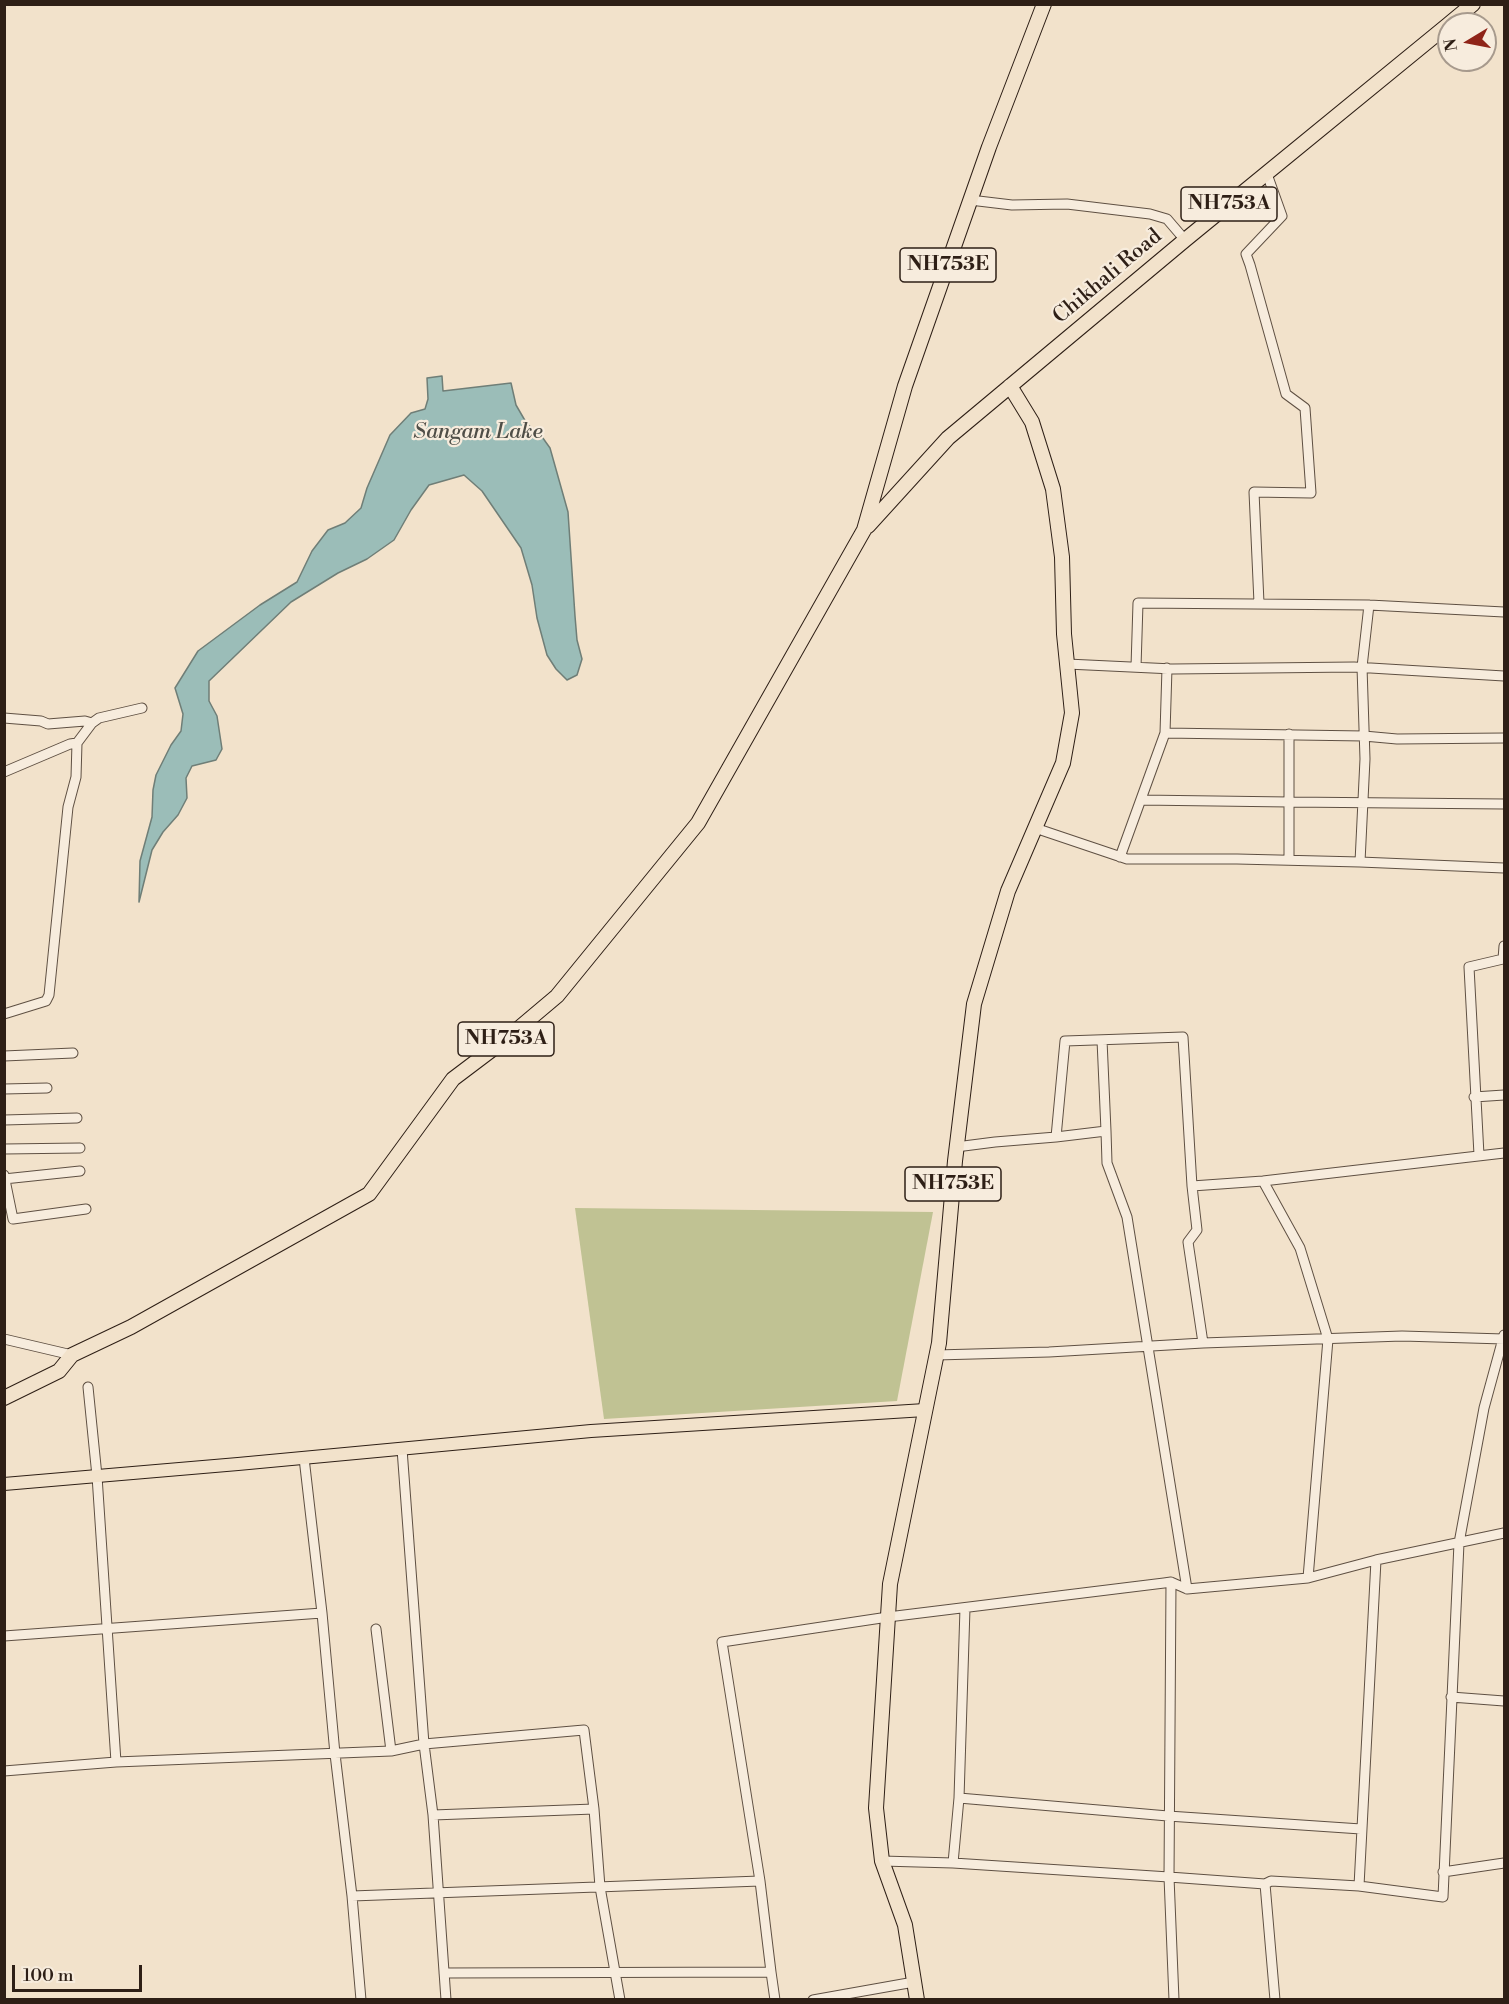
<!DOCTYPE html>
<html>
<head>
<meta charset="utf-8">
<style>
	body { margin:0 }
	#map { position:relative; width:1509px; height:2004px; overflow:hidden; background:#f2e2cb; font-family:"Libre Bodoni",serif }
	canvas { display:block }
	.frame { position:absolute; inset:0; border:6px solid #2e1f16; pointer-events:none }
	.north { position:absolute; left:1437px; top:12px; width:60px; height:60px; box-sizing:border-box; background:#f7ecdd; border:2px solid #a79a8d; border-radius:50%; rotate:260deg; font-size:16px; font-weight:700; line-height:24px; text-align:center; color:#2e1f16 }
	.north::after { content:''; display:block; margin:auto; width:21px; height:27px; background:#8f2418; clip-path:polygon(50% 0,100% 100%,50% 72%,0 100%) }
	.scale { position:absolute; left:12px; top:1965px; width:130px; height:27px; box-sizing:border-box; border:3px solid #2e1f16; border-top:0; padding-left:8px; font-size:18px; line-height:21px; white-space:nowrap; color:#2e1f16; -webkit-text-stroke:4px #f7ecdd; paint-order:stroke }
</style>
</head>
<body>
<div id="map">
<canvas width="1509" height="2004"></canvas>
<div class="frame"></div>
<div class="north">N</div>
<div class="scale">100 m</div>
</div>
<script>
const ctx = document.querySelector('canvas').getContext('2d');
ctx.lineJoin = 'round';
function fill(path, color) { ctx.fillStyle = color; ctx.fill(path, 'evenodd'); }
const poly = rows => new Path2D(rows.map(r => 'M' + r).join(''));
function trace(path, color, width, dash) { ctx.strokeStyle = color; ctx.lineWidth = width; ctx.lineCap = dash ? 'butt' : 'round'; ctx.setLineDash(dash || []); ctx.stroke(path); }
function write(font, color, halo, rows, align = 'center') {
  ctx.font = font + ' "Libre Bodoni",serif'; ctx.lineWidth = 4.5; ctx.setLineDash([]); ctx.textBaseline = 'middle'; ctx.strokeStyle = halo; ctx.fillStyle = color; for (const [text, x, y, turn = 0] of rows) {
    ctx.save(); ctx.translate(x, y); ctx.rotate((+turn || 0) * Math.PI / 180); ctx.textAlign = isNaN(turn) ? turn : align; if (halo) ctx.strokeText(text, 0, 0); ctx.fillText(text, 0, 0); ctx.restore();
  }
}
const green = poly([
	[575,1208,933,1212,897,1401,604,1419]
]);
const water = poly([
	[442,376,443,391,511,383,516,405,527,424,540,434,550,448,568,512,575,616,577,640,582,659,577,675,567,680,556,669,547,655,537,618,532,585,521,548,482,491,464,475,429,485,411,510,394,540,367,559,338,573,291,602,209,681,209,701,217,716,222,749,216,760,192,766,186,778,187,798,178,815,163,832,152,850,139,902,140,861,152,817,153,790,156,775,171,745,181,731,183,714,175,688,198,651,260,605,297,582,312,551,328,530,345,523,361,508,367,488,390,435,411,413,425,409,428,399,427,378,442,376]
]);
const minor = poly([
	[970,200,1012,205,1067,204,1150,214,1167,219,1185,240],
	[1259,603,1254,492,1311,493,1305,408,1286,394,1250,265,1246,254,1282,216,1267,174],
	[1067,664,1173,669,1354,667,1504,676],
	[1136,667,1138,603,1369,605,1504,612],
	[4,718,41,721,48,724,85,721,92,723],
	[1165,733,1364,736,1397,739,1504,738],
	[1289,734,1289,802,1504,804],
	[4,772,70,744,77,743],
	[1141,800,1289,802,1289,860],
	[1035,828,1127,859,1237,859,1360,862,1365,759,1362,667,1369,605],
	[1120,857,1165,733,1167,668],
	[1360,862,1504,868],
	[4,1014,46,1001,49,995,68,807,76,777,77,743,92,723,99,718,142,708],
	[4,1056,73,1053],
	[4,1089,47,1088],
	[1474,1097,1504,1095],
	[4,1120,77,1118],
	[1106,1131,1107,1163,1127,1217,1187,1589],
	[1056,1137,1106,1131,1102,1040],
	[956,1147,995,1142,1056,1137,1065,1041,1183,1037,1192,1186],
	[4,1149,80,1148],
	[1479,1155,1469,967,1503,959,1504,946],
	[4,1175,13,1219,86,1209],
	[4,1179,80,1171],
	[1263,1181,1300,1248,1328,1339,1308,1578],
	[4,1339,72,1355],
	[1203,1343,1402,1336,1504,1339],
	[936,1355,1049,1352,1203,1343,1188,1242,1197,1230,1192,1186,1263,1181,1504,1153],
	[88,1387,97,1476,116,1762],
	[402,1449,424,1744,433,1815,446,2000],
	[304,1458,322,1613,335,1754,352,1896,361,2000],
	[376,1629,391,1751],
	[4,1636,322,1613],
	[1451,1697,1504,1701],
	[4,1771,116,1762,391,1751,424,1744,584,1730,594,1809,433,1815],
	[959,1798,965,1608],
	[594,1809,600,1887,620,2000],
	[882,1861,953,1863,959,1798,1168,1816,1361,1829],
	[953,1863,1169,1877,1171,1582],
	[1443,1872,1504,1863],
	[760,1881,722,1642,888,1617,1164,1583,1171,1582,1187,1589,1308,1578,1376,1560,1504,1533],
	[1359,1886,1376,1560],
	[352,1896,760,1881,771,1972,444,1973],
	[771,1972,775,2000],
	[813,2000,914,1982],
	[1174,2000,1169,1877,1265,1884],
	[1275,2000,1265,1884,1271,1881,1359,1886,1443,1897,1459,1543,1484,1408,1504,1335]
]);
const major = poly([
	[4,1484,238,1464,591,1431,925,1410]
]);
const highway = poly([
	[1449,24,1473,4],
	[868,526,948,438,1185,240,1449,24],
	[4,1398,59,1371,72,1355,131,1327,369,1194,453,1079,506,1039,557,996,698,823,864,530,905,386,989,147,1044,4],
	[917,2000,905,1925,882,1861,876,1808,890,1584,939,1343,955,1161,974,1004,1008,891,1063,763,1072,713,1064,634,1062,557,1053,489,1032,422,1010,386]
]);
const shields = [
	[1229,204,96],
	[948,265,96],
	[506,1039,96],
	[953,1184,96]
];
const shieldNames = [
	["NH753A",1229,204],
	["NH753E",948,265],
	["NH753A",506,1039],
	["NH753E",953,1184]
];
const streetNames = [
	["Chikhali Road",1108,277,-40]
];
const waterNames = [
	["Sangam Lake",478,433]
];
fill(green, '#c0c293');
fill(water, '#9bbdb8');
trace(water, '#6f7e77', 1.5);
trace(minor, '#5f5043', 11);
trace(major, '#2e1f16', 14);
trace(highway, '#2e1f16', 16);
trace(minor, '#f7ecdd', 9);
trace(major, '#f2e2cb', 12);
trace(highway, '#f2e2cb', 14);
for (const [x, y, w] of shields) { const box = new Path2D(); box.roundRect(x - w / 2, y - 17, w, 34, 4.5); ctx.fillStyle = '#f7ecdd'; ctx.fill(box); trace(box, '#2e1f16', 1.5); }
write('bold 20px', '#2e1f16', null, shieldNames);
write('21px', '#2e1f16', '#f7ecdd', streetNames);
write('italic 22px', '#4f4e47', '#f7ecdd', waterNames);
</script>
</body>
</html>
